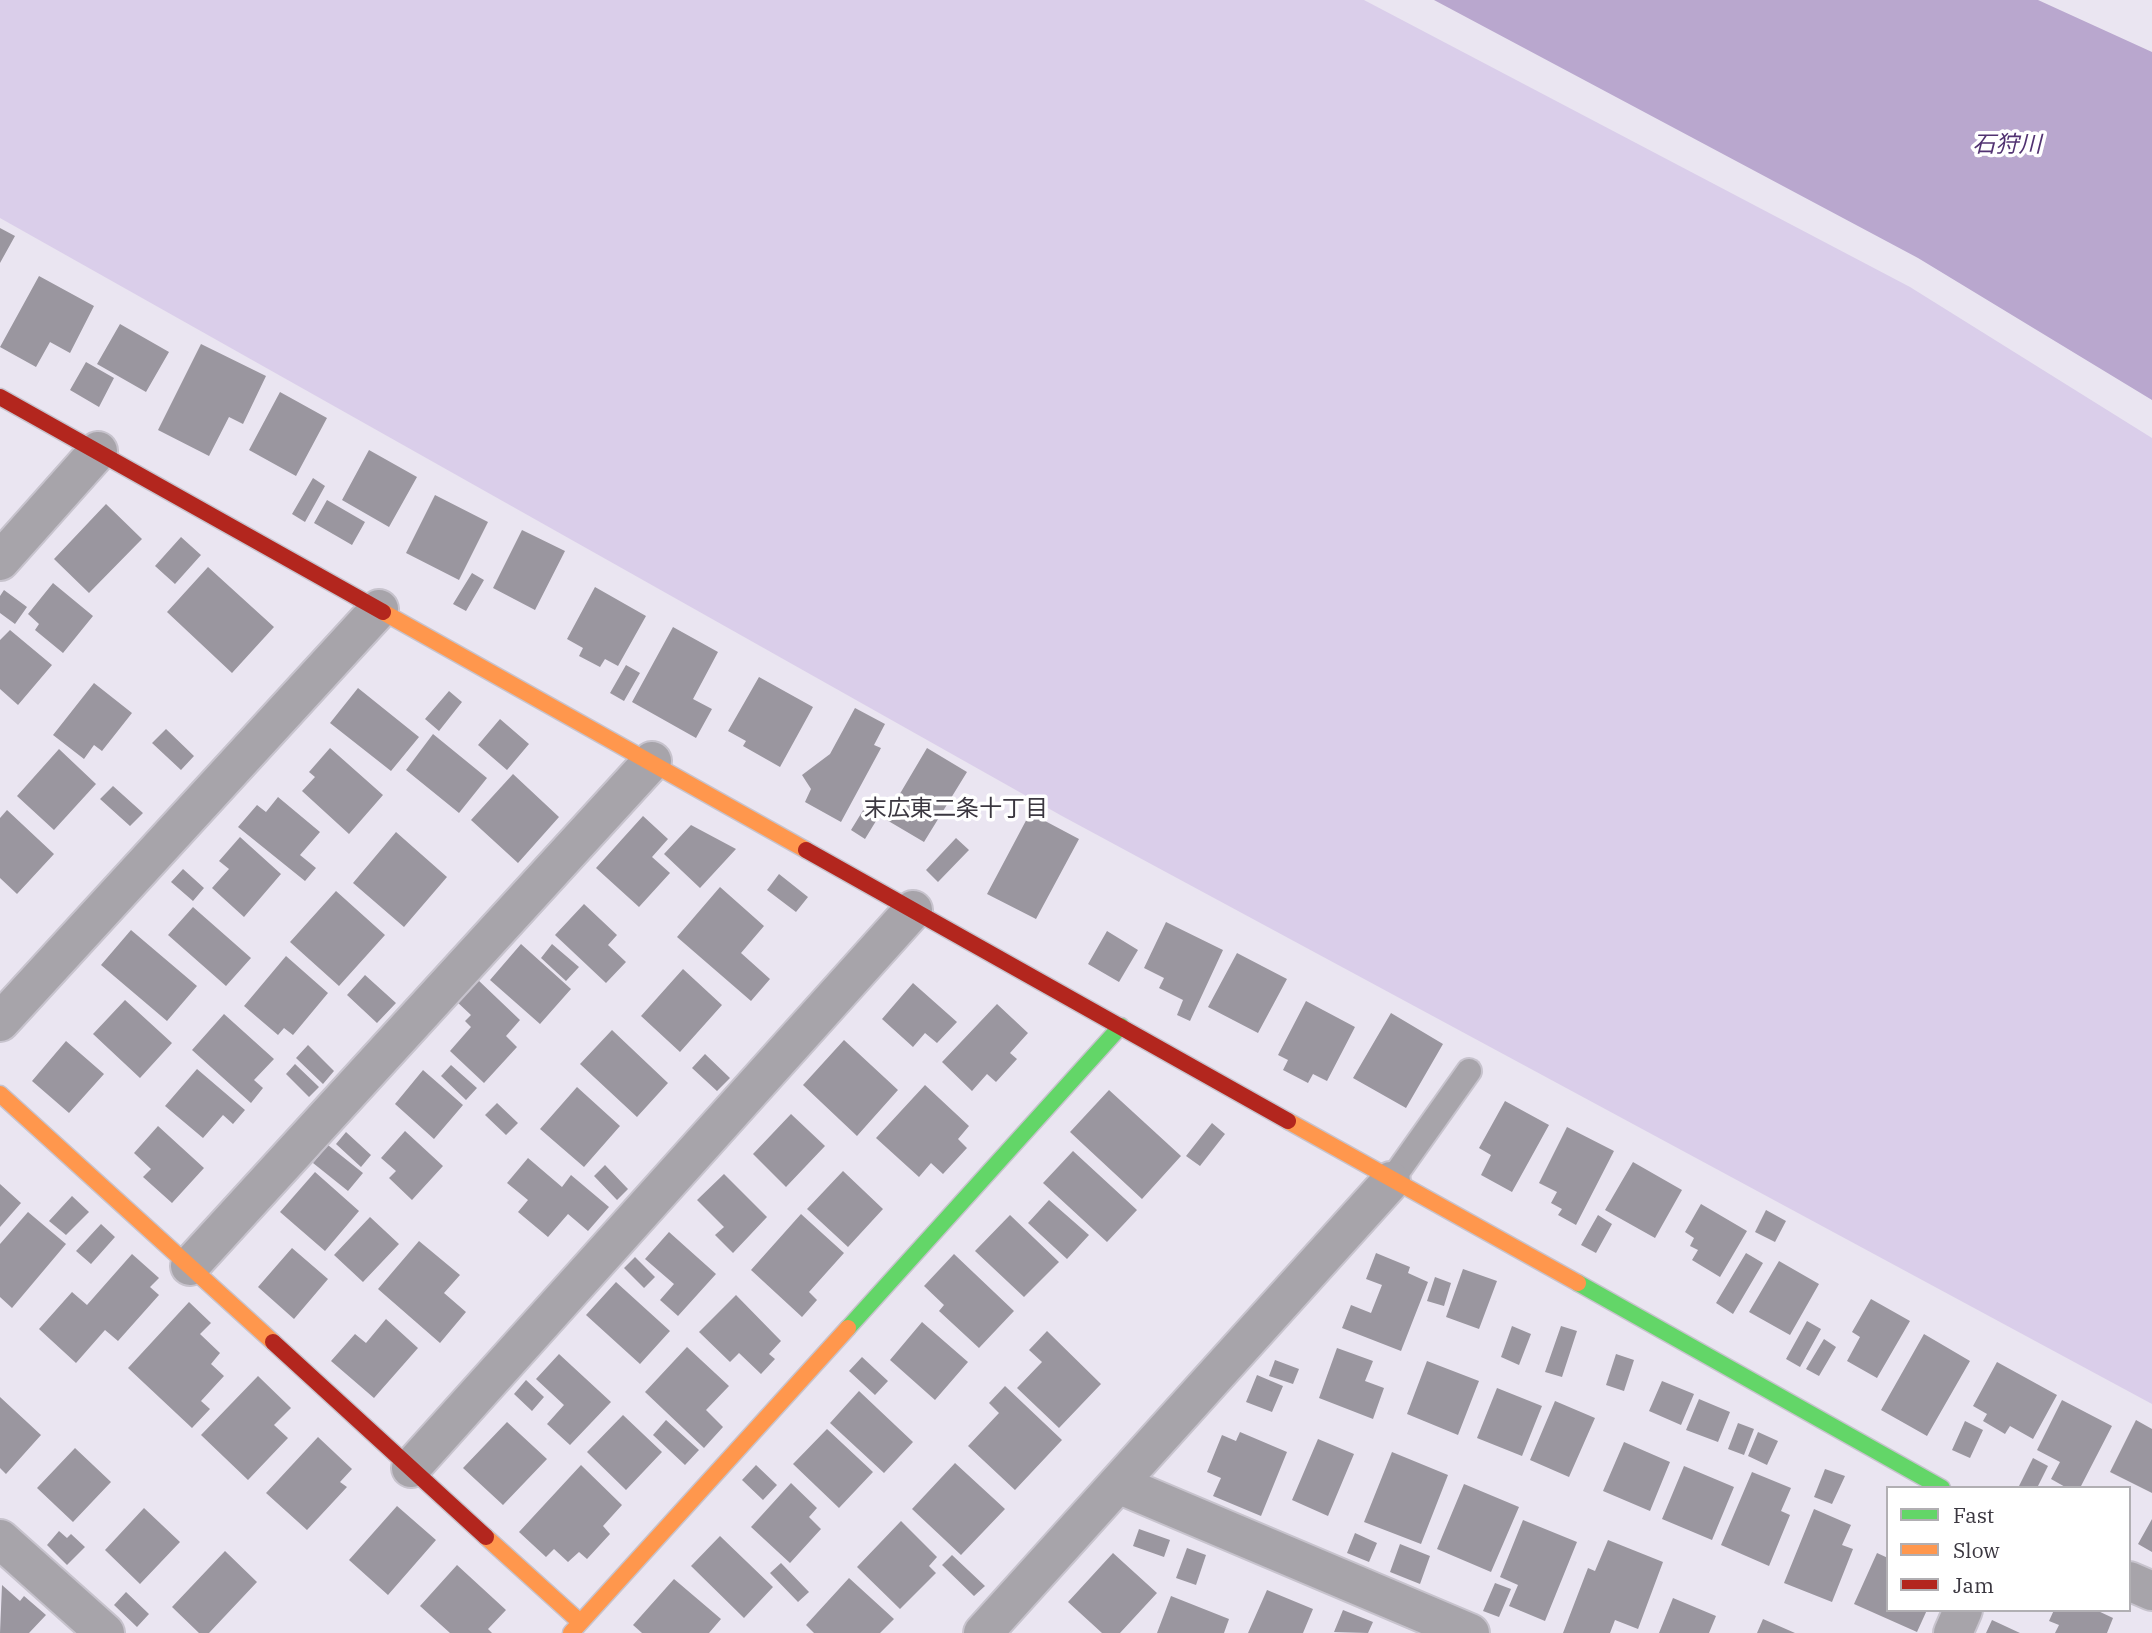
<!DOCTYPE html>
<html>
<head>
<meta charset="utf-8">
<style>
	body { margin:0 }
	#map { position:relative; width:2152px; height:1633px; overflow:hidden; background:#eae5f1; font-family:"IBM Plex Serif",serif }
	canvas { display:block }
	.legend { position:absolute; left:1886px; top:1486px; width:245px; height:126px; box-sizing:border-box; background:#fff; border:2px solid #b1afb3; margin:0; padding:9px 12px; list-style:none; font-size:21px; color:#3b3740 }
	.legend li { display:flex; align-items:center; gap:14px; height:35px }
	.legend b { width:35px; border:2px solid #b1afb3 }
</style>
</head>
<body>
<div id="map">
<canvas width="2152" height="1633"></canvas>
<ul class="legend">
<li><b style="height:9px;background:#63d668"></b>Fast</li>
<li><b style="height:9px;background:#ff974d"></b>Slow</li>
<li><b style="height:9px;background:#b3261e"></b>Jam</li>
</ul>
</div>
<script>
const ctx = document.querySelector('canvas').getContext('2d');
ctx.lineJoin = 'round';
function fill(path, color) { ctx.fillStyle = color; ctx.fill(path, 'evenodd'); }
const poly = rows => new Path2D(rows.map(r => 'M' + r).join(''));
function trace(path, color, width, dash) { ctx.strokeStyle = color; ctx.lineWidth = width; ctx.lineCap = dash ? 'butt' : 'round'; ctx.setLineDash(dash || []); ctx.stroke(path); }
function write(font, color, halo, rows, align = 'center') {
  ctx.font = font + ' "IBM Plex Serif","Noto Sans JP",serif'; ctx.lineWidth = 7; ctx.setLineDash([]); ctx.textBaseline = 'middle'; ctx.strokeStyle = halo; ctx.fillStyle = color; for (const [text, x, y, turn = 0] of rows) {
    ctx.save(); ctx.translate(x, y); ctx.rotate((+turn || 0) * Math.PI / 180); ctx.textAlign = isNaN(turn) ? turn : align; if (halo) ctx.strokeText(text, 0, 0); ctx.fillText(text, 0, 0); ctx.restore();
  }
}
const green = poly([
	[0,0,1364,0,1910,287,2152,438,2152,1404,1062,816,0,218]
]);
const water = poly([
	[1434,0,2038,0,2152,52,2152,400,1918,258]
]);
const building = poly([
	[0,228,15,236,0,263],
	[39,276,94,306,70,353,50,342,36,367,0,347],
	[120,324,169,352,146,392,97,364],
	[201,344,266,376,243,424,229,417,209,456,158,430],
	[86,362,114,378,99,407,70,390],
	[280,392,327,418,296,476,249,450],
	[369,450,417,477,389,527,342,500],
	[313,478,325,486,305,522,292,514],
	[435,495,488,522,459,580,406,553],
	[327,500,365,522,352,545,314,523],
	[106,504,142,539,89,593,54,559],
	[522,530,565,551,535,610,493,588],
	[181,537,201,555,175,584,155,566],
	[208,567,274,627,232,673,167,612],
	[472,573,484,580,466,611,453,604],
	[53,583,93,616,63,653,35,630,39,624,28,614],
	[595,587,646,616,618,666,605,659,600,667,579,656,583,648,567,639],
	[4,590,27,607,15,624,0,613,0,596],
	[673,627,718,652,693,699,712,709,696,738,632,702],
	[10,630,52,665,18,705,0,689,0,640],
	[626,665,640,673,624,701,610,693],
	[759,677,813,707,780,767,743,746,746,741,728,731],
	[94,683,132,713,102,751,94,745,84,759,53,735],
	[358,688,419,737,391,771,330,723],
	[449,691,462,702,439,731,425,719],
	[855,708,885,724,874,745,881,748,841,822,805,802,811,789,802,775,830,754],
	[500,719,529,744,507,770,478,745],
	[166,729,194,756,181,770,152,743],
	[433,734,487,778,459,813,406,770],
	[330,748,383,795,349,834,302,791,315,777,309,772],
	[927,748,967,772,924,842,885,819],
	[59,749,96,784,54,830,17,796],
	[513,774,559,817,518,863,471,820],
	[113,786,143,813,130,826,100,799],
	[873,794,887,803,865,839,851,830],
	[278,797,320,832,300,855,316,868,305,881,238,827,257,805,266,812],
	[7,810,54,854,17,894,0,878,0,818],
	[1030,813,1079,839,1036,919,987,894],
	[643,816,668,839,652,857,670,873,639,907,596,868],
	[691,825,736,849,700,888,664,854],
	[396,832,447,877,404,927,353,883],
	[240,837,281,874,244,917,212,888,229,869,219,861],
	[956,838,969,850,938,882,926,870],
	[183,869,204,888,193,901,171,882],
	[779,874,808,897,796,912,767,890],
	[720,887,764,926,741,953,770,979,751,1001,677,937],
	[336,891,385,935,339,986,290,942],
	[584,904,617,935,608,945,626,962,606,983,555,935],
	[193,907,251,958,226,986,168,935],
	[1166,922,1223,950,1190,1021,1177,1015,1183,1000,1159,988,1164,978,1144,968],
	[131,930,197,986,167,1021,101,965],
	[1107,931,1138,950,1119,982,1088,964],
	[521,944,571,989,540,1024,490,980],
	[552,944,579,967,566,981,541,958],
	[1237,953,1287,979,1258,1033,1208,1007],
	[286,956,328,993,293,1035,284,1028,278,1035,244,1006],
	[683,969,722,1005,680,1052,641,1016],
	[365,975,396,1003,377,1023,347,995],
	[477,979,520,1020,506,1036,517,1047,484,1083,450,1051,471,1027,465,1021,471,1015,456,1001],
	[913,983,957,1022,937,1043,925,1033,913,1047,882,1019],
	[125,1000,172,1043,140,1078,93,1034],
	[1306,1001,1355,1027,1327,1081,1313,1074,1308,1083,1283,1070,1288,1060,1278,1055],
	[997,1004,1028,1033,1010,1053,1017,1059,996,1082,987,1074,972,1091,942,1062],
	[1391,1013,1443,1044,1406,1108,1353,1078],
	[224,1014,274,1059,254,1080,263,1088,251,1103,192,1050],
	[612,1030,668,1083,637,1117,580,1064],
	[844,1040,898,1090,857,1136,803,1085],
	[66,1041,104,1074,69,1113,32,1081],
	[308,1045,334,1071,323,1084,296,1058],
	[705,1054,730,1078,717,1091,692,1068],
	[295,1064,319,1087,309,1097,286,1074],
	[451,1065,477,1088,466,1100,441,1076],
	[197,1069,245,1110,233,1124,223,1115,203,1138,165,1106],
	[423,1070,463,1105,434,1139,395,1104],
	[925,1085,969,1126,958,1139,967,1148,943,1174,931,1163,919,1177,876,1138],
	[577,1087,620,1126,584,1167,540,1129],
	[1109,1090,1181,1156,1142,1199,1070,1132],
	[1505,1101,1549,1125,1512,1192,1481,1175,1491,1155,1479,1148],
	[497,1103,518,1123,506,1135,485,1115],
	[791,1114,825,1146,786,1187,753,1154],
	[1212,1123,1225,1134,1200,1166,1186,1156],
	[158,1126,204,1168,172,1203,143,1177,151,1169,134,1153],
	[1567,1127,1614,1151,1576,1225,1558,1215,1562,1209,1551,1203,1557,1192,1539,1183],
	[405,1131,443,1166,412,1200,389,1178,396,1171,381,1158],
	[346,1132,371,1155,361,1167,336,1144],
	[328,1145,363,1173,348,1191,313,1163],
	[1073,1151,1137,1210,1107,1242,1043,1183],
	[528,1158,562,1187,571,1175,609,1207,588,1231,568,1214,548,1237,518,1212,528,1200,507,1183],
	[1633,1162,1682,1190,1655,1238,1605,1210],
	[605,1165,628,1189,617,1200,594,1176],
	[843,1171,883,1209,848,1247,807,1209],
	[315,1172,359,1211,325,1251,280,1212],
	[724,1174,767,1217,733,1253,715,1235,724,1227,697,1200],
	[0,1184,21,1203,0,1227],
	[72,1196,89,1212,66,1235,49,1221],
	[1049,1200,1089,1235,1067,1259,1028,1223],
	[1701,1204,1747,1231,1720,1277,1692,1260,1698,1250,1690,1246,1694,1238,1685,1232],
	[1766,1210,1786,1221,1775,1242,1755,1232],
	[28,1212,66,1244,12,1308,0,1297,0,1244],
	[801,1214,844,1253,809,1292,817,1300,802,1317,751,1270],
	[1010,1215,1059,1262,1024,1297,975,1251],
	[1598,1215,1612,1224,1596,1253,1581,1245],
	[370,1217,399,1244,363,1282,334,1255],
	[101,1224,115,1237,91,1264,76,1251],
	[669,1232,716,1274,678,1316,660,1300,674,1284,645,1259],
	[419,1241,460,1275,444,1293,466,1312,440,1343,378,1289],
	[292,1248,328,1279,294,1319,258,1287],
	[1376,1253,1410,1267,1408,1273,1428,1282,1401,1351,1342,1328,1351,1305,1371,1313,1382,1285,1366,1279],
	[1746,1253,1763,1263,1733,1314,1716,1303],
	[132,1254,159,1278,150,1287,159,1295,118,1341,105,1330,76,1363,39,1329,72,1292,87,1305],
	[954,1254,1014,1311,979,1348,939,1311,944,1305,924,1286],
	[635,1257,655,1277,644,1288,624,1268],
	[1779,1261,1819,1284,1790,1335,1749,1312],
	[1463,1269,1497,1281,1479,1329,1446,1317],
	[1435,1277,1451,1283,1444,1306,1427,1301],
	[616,1282,670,1331,640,1364,586,1315],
	[736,1295,781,1341,769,1354,775,1359,761,1374,739,1353,730,1362,699,1332],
	[1871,1299,1910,1321,1877,1378,1847,1361,1860,1337,1852,1332],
	[189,1302,211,1323,200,1334,220,1353,211,1364,224,1376,201,1401,210,1409,192,1428,128,1368],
	[386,1319,418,1348,374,1398,331,1361,355,1334,366,1343],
	[1807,1321,1821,1329,1800,1367,1786,1359],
	[922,1322,968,1362,935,1400,890,1360],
	[1512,1326,1531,1334,1519,1365,1501,1357],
	[1561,1326,1577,1331,1562,1377,1545,1372],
	[1047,1331,1101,1384,1059,1428,1017,1388,1042,1362,1029,1350],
	[1924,1334,1970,1361,1927,1436,1881,1410],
	[1824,1339,1836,1347,1819,1376,1806,1369],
	[687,1347,729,1386,706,1410,723,1427,704,1448,645,1392],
	[1337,1348,1373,1361,1365,1381,1384,1388,1373,1419,1319,1398],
	[559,1354,611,1402,570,1445,547,1424,564,1405,536,1379],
	[1616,1354,1634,1360,1624,1391,1606,1385],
	[862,1357,888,1381,875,1395,849,1371],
	[1275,1360,1299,1369,1293,1384,1269,1376],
	[1427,1361,1479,1381,1458,1435,1407,1414],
	[1997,1362,2057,1395,2033,1439,2010,1426,2005,1434,1983,1421,1987,1414,1973,1406],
	[1257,1375,1283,1386,1272,1412,1246,1402],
	[258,1376,291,1408,274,1425,288,1438,248,1480,201,1435],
	[526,1380,544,1397,532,1411,514,1394],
	[1662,1381,1694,1394,1681,1425,1649,1411],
	[1005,1386,1062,1440,1015,1490,968,1446,999,1413,989,1403],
	[1497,1388,1542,1406,1522,1456,1477,1438],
	[859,1391,913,1442,884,1473,830,1423],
	[0,1397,41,1435,6,1474,0,1468],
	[1699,1399,1730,1412,1718,1442,1686,1430],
	[2062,1400,2112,1426,2080,1488,2067,1488,2051,1479,2060,1462,2037,1450],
	[1555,1401,1595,1418,1569,1477,1530,1460],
	[623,1415,662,1452,626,1490,587,1452],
	[666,1420,699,1450,685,1465,653,1435],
	[2136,1420,2152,1429,2152,1493,2110,1472],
	[1965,1421,1983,1430,1970,1458,1952,1450],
	[507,1422,547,1459,503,1505,463,1468],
	[1738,1423,1754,1429,1744,1455,1728,1449],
	[827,1429,873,1472,839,1508,793,1464],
	[1240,1432,1287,1452,1261,1516,1213,1496,1221,1478,1207,1472,1222,1435,1236,1441],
	[1758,1432,1778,1441,1767,1465,1748,1456],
	[318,1437,352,1469,340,1482,347,1487,307,1530,266,1493],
	[1318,1439,1354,1454,1328,1516,1292,1500],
	[1624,1442,1670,1462,1650,1511,1603,1491],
	[75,1448,111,1482,73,1522,37,1488],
	[1392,1452,1448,1475,1421,1544,1364,1522],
	[2033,1458,2048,1466,2037,1488,2018,1488],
	[955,1463,1005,1509,961,1555,912,1509],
	[581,1465,622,1505,603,1526,610,1534,587,1559,579,1552,568,1562,554,1549,546,1557,519,1532],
	[756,1465,777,1485,763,1500,742,1480],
	[1684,1466,1734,1487,1712,1540,1662,1519],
	[1825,1469,1845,1476,1832,1504,1814,1497],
	[1752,1472,1791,1488,1781,1511,1790,1515,1769,1566,1721,1545],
	[791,1483,817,1508,809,1517,821,1529,790,1563,751,1527],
	[1464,1484,1519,1507,1491,1572,1437,1549],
	[397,1506,436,1540,388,1595,349,1560],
	[144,1508,180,1542,140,1584,105,1550],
	[1814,1509,1851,1525,1842,1545,1853,1549,1832,1602,1784,1583],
	[2152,1519,2152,1552,2138,1544],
	[1523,1520,1577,1542,1545,1621,1509,1606,1518,1585,1500,1577],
	[901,1521,937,1557,929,1566,936,1573,900,1609,857,1567],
	[1139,1529,1170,1540,1164,1557,1133,1546],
	[59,1531,67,1538,71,1534,85,1547,67,1565,47,1545],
	[1355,1533,1377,1543,1369,1562,1347,1553],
	[720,1536,773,1587,744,1618,691,1566],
	[1608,1540,1663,1562,1638,1629,1615,1620,1610,1633,1563,1633,1588,1568,1595,1571],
	[1400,1544,1430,1556,1420,1584,1390,1572],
	[1187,1548,1206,1555,1196,1585,1176,1578],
	[225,1551,257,1582,209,1633,199,1633,172,1607],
	[1113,1553,1157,1593,1120,1633,1102,1633,1068,1602],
	[1877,1553,1888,1558,1888,1610,1927,1610,1917,1632,1854,1604],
	[952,1555,985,1586,974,1596,942,1565],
	[781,1563,809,1592,798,1602,770,1573],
	[457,1565,506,1610,488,1629,492,1633,450,1633,420,1606],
	[849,1578,894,1619,880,1633,814,1633,806,1625],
	[674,1579,721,1619,709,1633,642,1633,633,1625],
	[1495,1583,1511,1589,1499,1617,1483,1611],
	[2,1585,20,1601,24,1596,46,1615,29,1633,0,1633],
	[1267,1590,1313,1609,1303,1633,1248,1633],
	[126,1592,149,1614,137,1627,114,1605],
	[1171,1596,1229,1619,1224,1633,1157,1633],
	[1673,1598,1716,1616,1709,1633,1659,1633],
	[1343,1610,1373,1622,1368,1633,1334,1632],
	[2054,1610,2096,1610,2113,1618,2107,1633,2055,1633,2059,1625,2049,1621],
	[1763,1619,1795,1633,1757,1633],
	[1992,1620,2020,1633,1986,1633]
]);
const lane = poly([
	[1391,1181,1469,1071]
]);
const street = poly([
	[0,561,98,451],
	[0,1022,379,609],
	[190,1266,652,761],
	[411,1468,913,910],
	[1118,1484,1470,1633],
	[0,1539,105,1633],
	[2129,1581,2152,1591],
	[983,1633,1391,1181],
	[1953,1633,1963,1610]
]);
const fast = poly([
	[1578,1283,1942,1488],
	[848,1328,1121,1026]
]);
const slow = poly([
	[383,612,806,850],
	[0,1094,273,1342],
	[1288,1121,1578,1283],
	[486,1537,580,1622],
	[571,1633,848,1328]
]);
const jam = poly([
	[0,397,383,612],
	[806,850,1288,1121],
	[273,1342,486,1537]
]);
const waterNames = [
	["石狩川",2007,145]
];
const neighbourhoodNames = [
	["末広東二条十丁目",956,809]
];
fill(green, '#daceea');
fill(water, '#b9a7ce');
fill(building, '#9a969f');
trace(lane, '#c7c3cd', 28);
trace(street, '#c7c3cd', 42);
trace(fast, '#c7c3cd', 19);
trace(slow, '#c7c3cd', 19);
trace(jam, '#c7c3cd', 19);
trace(lane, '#a7a4aa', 24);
trace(street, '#a7a4aa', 38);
trace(fast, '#63d668', 16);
trace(slow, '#ff974d', 16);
trace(jam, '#b3261e', 16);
write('italic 23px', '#513271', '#fff', waterNames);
write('23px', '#3b3740', '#fff', neighbourhoodNames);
</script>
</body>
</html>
